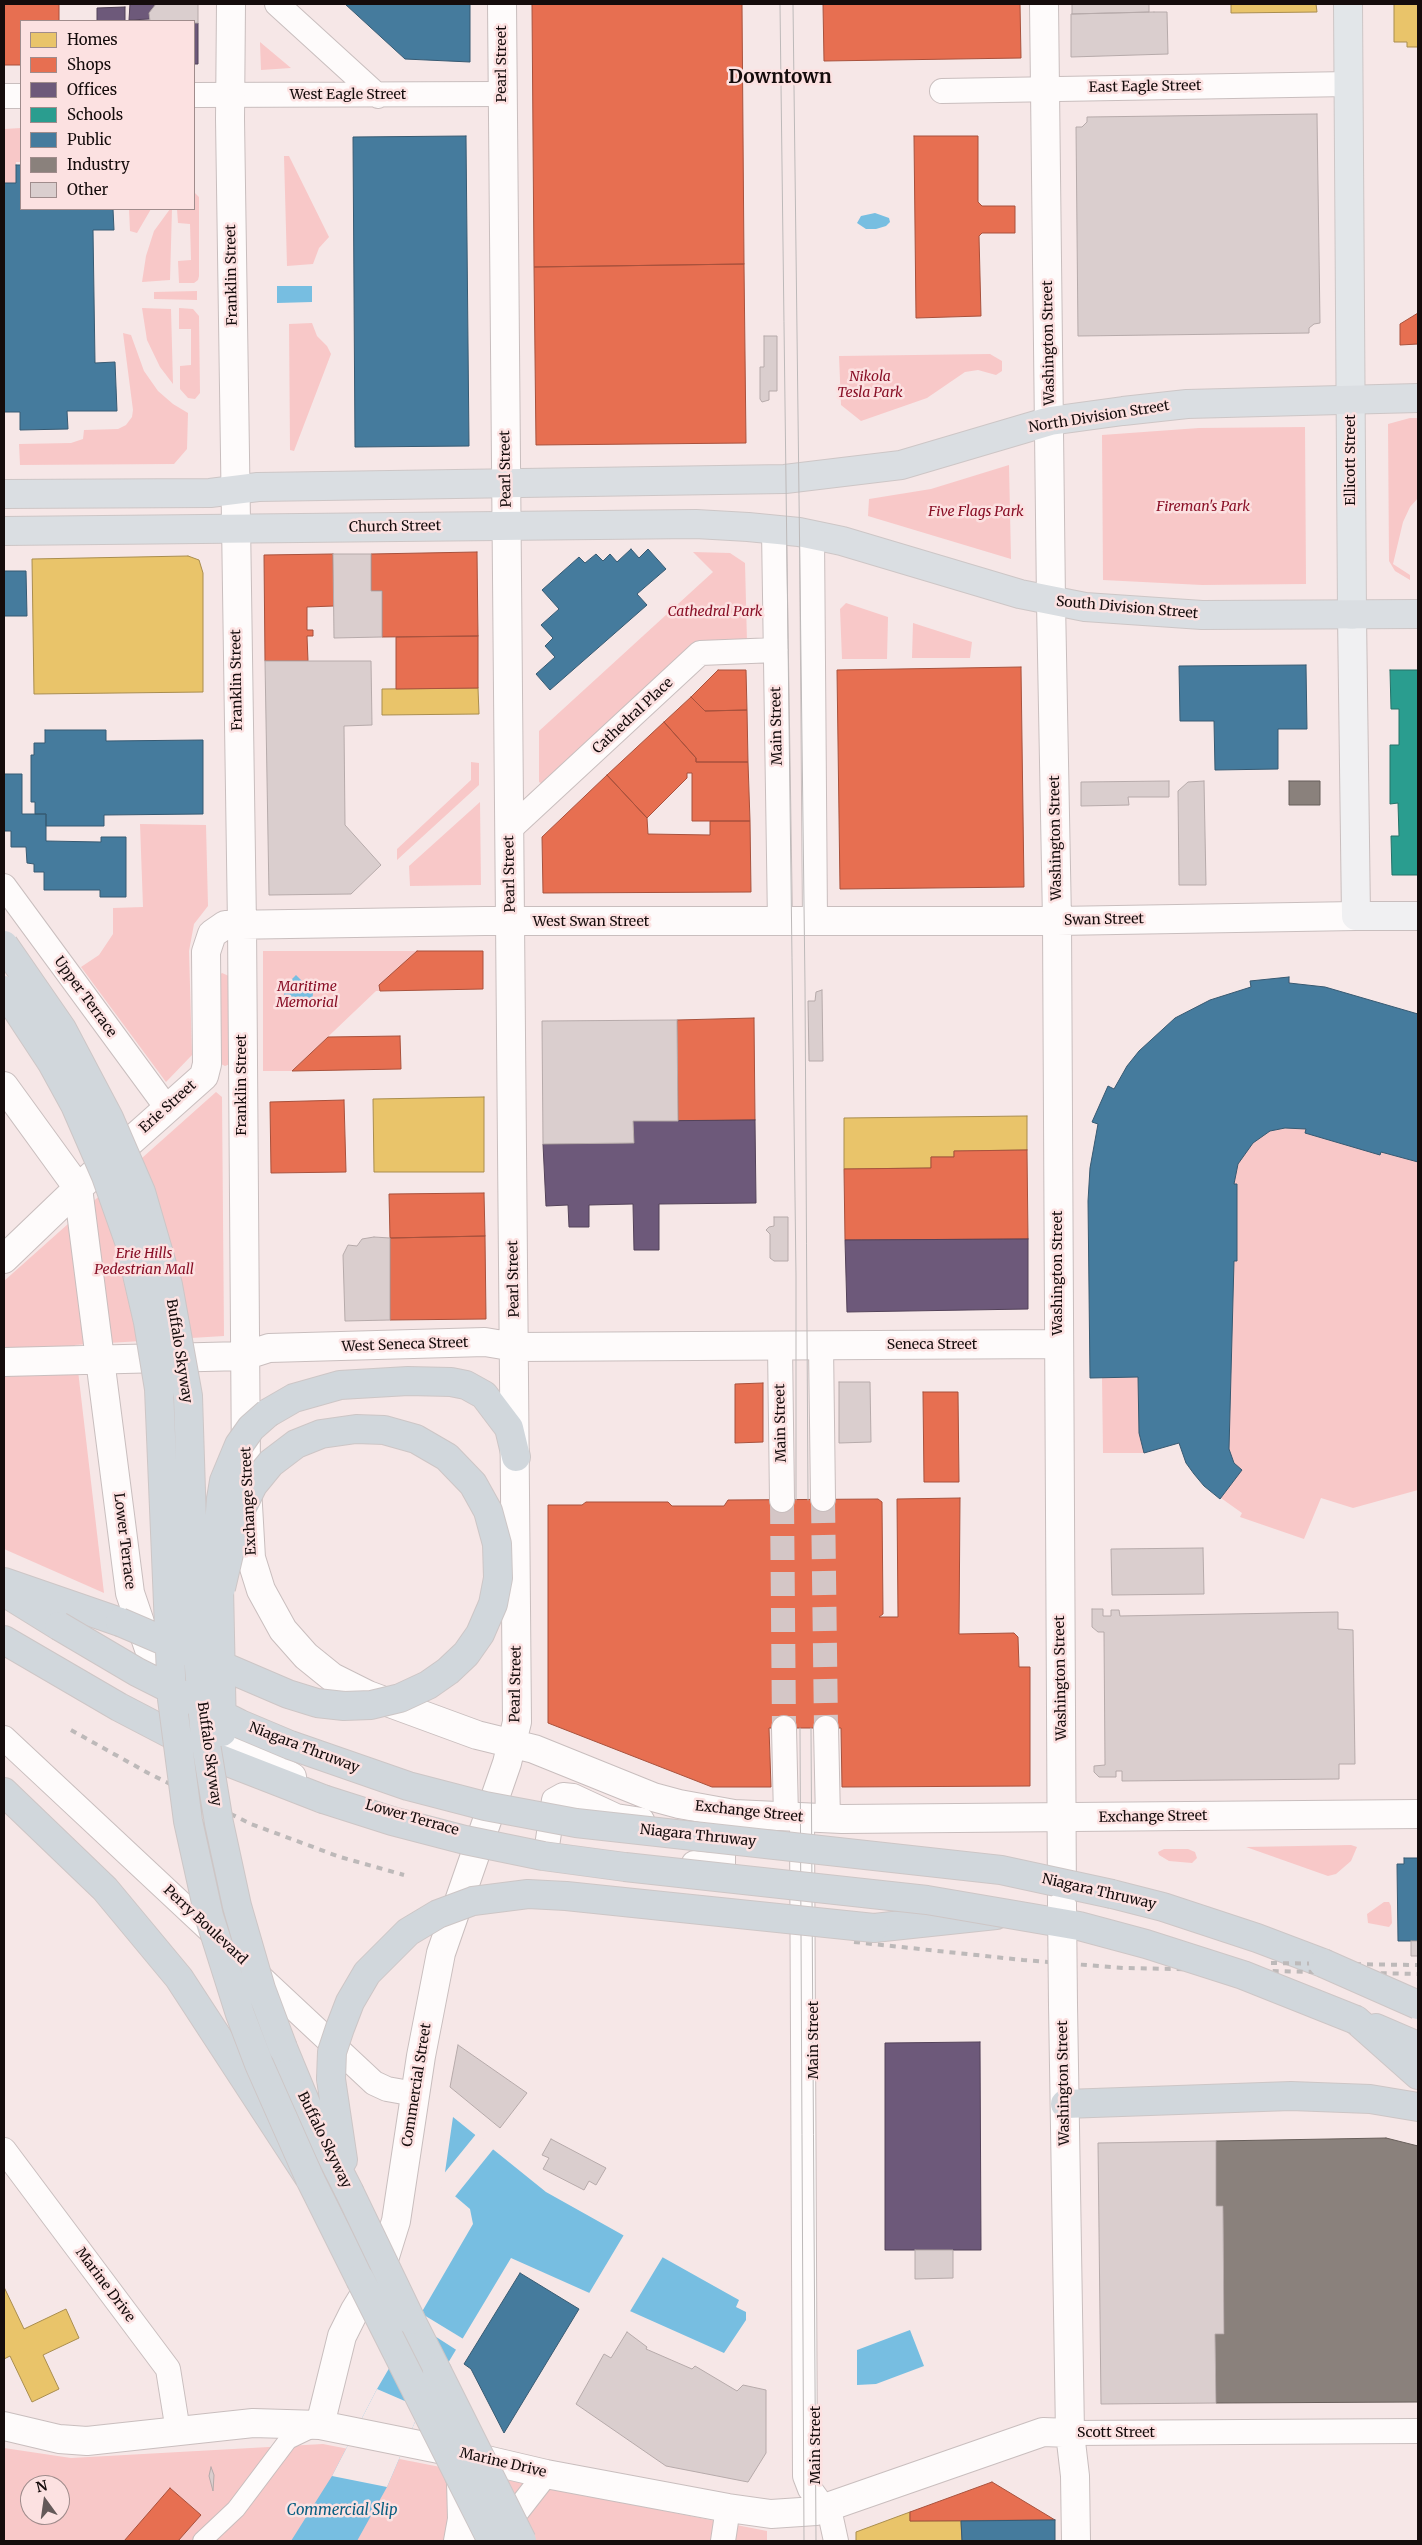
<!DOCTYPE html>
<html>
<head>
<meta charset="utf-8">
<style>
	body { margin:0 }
	#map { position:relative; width:1422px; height:2545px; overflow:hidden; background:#f6e7e7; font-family:Merriweather,serif }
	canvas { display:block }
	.frame { position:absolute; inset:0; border:5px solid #150c0c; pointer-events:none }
	.legend { position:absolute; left:20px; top:20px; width:175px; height:190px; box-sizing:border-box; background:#fce1e1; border:1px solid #a08c8c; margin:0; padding:6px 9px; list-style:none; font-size:15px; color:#150c0c }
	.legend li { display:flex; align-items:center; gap:10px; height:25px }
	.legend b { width:25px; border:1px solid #a08c8c }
	.north { position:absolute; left:20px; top:2475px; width:50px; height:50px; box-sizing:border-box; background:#fce1e1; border:1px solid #a08c8c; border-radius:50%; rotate:346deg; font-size:14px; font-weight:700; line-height:20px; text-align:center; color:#150c0c }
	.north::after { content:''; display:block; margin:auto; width:18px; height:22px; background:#645959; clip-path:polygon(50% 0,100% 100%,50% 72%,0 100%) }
</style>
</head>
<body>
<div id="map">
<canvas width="1422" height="2545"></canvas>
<div class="frame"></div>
<ul class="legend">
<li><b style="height:14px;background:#e9c46a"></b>Homes</li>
<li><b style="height:14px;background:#e76f51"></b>Shops</li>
<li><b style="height:14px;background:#6d597a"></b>Offices</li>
<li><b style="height:14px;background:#2a9d8f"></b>Schools</li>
<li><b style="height:14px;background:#457b9d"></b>Public</li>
<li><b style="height:14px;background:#8a817c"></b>Industry</li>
<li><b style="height:14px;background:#dacece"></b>Other</li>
</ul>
<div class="north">N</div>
</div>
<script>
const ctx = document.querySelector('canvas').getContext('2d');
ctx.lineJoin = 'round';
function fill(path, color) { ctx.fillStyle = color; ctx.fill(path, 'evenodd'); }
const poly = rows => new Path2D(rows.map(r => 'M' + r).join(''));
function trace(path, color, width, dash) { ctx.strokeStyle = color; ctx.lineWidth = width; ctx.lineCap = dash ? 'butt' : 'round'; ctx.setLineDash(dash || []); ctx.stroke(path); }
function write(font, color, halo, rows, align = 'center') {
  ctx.font = font + ' Merriweather,serif'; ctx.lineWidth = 5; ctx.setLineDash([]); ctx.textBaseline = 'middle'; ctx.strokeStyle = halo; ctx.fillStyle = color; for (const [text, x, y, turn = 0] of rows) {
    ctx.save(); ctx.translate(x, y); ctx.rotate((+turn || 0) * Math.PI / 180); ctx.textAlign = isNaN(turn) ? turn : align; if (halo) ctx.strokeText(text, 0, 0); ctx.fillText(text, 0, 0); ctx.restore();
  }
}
const green = poly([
	[260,42,291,68,261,70],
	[21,128,21,162,16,162,16,183,4,183,4,129],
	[284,156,289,156,329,237,319,248,313,264,287,266],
	[194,192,199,197,199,276,198,280,194,283,179,283,178,261,191,260,190,224,178,223,177,209,194,209],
	[129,209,151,209,137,233,130,231],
	[170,209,172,209,170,280,142,282,146,256,154,231],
	[197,291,197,300,154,299,154,292],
	[142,308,171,309,173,384,160,367,147,340],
	[179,308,193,309,199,316,200,393,195,399,188,398,180,389,180,366,191,365,191,329,179,329],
	[312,323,317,336,327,346,331,354,294,451,290,450,289,324],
	[123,333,131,335,144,371,158,391,173,404,188,413,187,449,174,464,20,465,19,444,71,443,83,439,84,430,118,429,126,425,132,417,133,410],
	[990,354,1002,361,1002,371,996,375,978,370,965,372,927,398,861,421,841,405,839,356],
	[1410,418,1418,418,1418,498,1410,507,1403,522,1393,564,1410,575,1410,580,1395,571,1389,561,1388,424],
	[1305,427,1306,584,1202,585,1103,580,1102,435,1199,428],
	[1009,465,1011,559,868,516,869,499,931,489],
	[693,552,730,553,745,563,747,642,697,643,544,785,539,782,539,731,713,572],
	[846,603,888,617,887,659,842,659,840,609],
	[913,623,972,642,970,658,912,658],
	[471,762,479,763,479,785,397,860,397,849,471,780],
	[480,802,481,885,410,886,409,866],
	[140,824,206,825,208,906,194,924,189,951,192,1055,166,1082,81,967,99,955,113,934,113,908,143,907],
	[263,951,417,951,380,991,376,991,292,1071,263,1071],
	[222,973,229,976,230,1064,225,1066,219,1063,219,975],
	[1289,977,1290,983,1325,987,1418,1014,1418,1490,1353,1508,1321,1498,1304,1539,1240,1517,1242,1513,1204,1486,1186,1463,1179,1443,1144,1453,1103,1453,1102,1378,1090,1378,1088,1201,1090,1168,1098,1124,1092,1122,1108,1086,1114,1089,1127,1066,1139,1051,1175,1018,1210,1000,1251,987,1250,981],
	[216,1092,222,1097,224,1336,75,1345,104,1593,4,1549,4,1281],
	[1351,1845,1357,1847,1351,1861,1336,1874,1328,1876,1246,1847],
	[1164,1849,1188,1849,1195,1852,1197,1858,1192,1863,1169,1861,1159,1855,1158,1852],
	[1384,1902,1389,1902,1391,1906,1392,1923,1389,1927,1368,1923,1367,1914],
	[323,2444,767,2531,767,2541,4,2541,4,2448,71,2458],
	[30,2485,60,2485,60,2515,30,2515]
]);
const water = poly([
	[875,213,889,218,890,222,886,226,876,229,866,229,857,223,861,216],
	[277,286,312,286,312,302,277,303],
	[296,975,313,992,312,1007,283,1005,285,986],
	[453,2117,546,2192,739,2300,736,2307,746,2312,746,2320,724,2353,511,2258,421,2408,387,2487,357,2541,291,2541,332,2476,377,2389,473,2224,470,2209,443,2186],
	[910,2330,924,2366,876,2384,857,2385,857,2350]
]);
const pier = poly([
	[477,2133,495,2147,453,2199,441,2188,442,2176],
	[625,2233,664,2255,629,2313,588,2295],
	[419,2312,465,2340,458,2351,413,2322],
	[377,2389,421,2408,387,2487,332,2476]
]);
const homes = poly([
	[1231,4,1316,4,1317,12,1231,13,1231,4],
	[1394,4,1418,4,1418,47,1407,47,1407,42,1394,42,1394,4],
	[188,556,199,560,203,573,203,692,34,694,32,559,188,556],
	[478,688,479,714,382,715,382,689,478,688],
	[484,1097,484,1172,374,1172,373,1099,484,1097],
	[1027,1116,1027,1150,954,1151,954,1157,931,1157,931,1168,844,1169,844,1118,1027,1116],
	[4,2287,24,2329,66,2309,79,2338,43,2355,59,2389,32,2402,10,2356,4,2359,4,2287],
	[910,2512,910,2521,961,2521,962,2541,856,2541,856,2532,910,2512]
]);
const shops = poly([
	[4,4,59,4,59,21,21,21,21,65,4,65,4,4],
	[532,4,742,4,744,264,534,267,532,4],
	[823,4,1020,4,1021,58,824,61,823,4],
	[914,136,978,136,978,202,982,206,1015,206,1015,233,982,233,979,236,981,316,916,318,914,136],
	[744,264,746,443,536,445,534,267,744,264],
	[1418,313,1418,344,1400,345,1400,324,1418,313],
	[477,552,478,636,382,637,382,591,371,591,371,554,477,552],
	[333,554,334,606,307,607,307,630,313,630,313,636,307,636,308,661,265,661,264,555,333,554],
	[478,636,478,688,396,689,396,637,478,636],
	[1021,667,1024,887,840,889,837,670,1021,667],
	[718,670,746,670,747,710,705,711,691,697,718,670],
	[691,697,705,711,747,710,748,762,696,762,696,758,664,722,691,697],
	[664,722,696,758,696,762,748,762,750,821,692,821,692,773,687,773,687,778,647,818,607,775,664,722],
	[607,775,647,818,648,834,710,835,710,821,750,821,751,892,543,893,542,837,607,775],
	[417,951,483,951,483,989,380,991,379,985,417,951],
	[754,1018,755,1120,678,1121,677,1020,754,1018],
	[400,1036,401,1069,292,1071,328,1037,400,1036],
	[344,1100,346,1172,271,1173,270,1102,344,1100],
	[1027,1150,1028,1239,845,1240,844,1169,931,1168,931,1157,954,1157,954,1151,1027,1150],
	[484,1193,485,1236,390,1238,389,1194,484,1193],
	[485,1236,486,1319,390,1320,390,1238,485,1236],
	[763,1383,763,1442,735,1443,735,1384,763,1383],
	[923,1392,958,1392,959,1482,924,1482,923,1392],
	[960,1498,959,1634,1014,1633,1018,1637,1019,1667,1030,1667,1030,1786,842,1787,841,1728,769,1728,771,1787,712,1787,548,1723,548,1505,582,1505,586,1502,668,1502,672,1506,724,1506,728,1500,878,1499,882,1502,883,1614,879,1617,898,1617,897,1499,960,1498],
	[992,2482,1055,2520,910,2521,910,2512,992,2482],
	[170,2488,201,2515,178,2541,124,2541,170,2488]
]);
const offices = poly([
	[130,4,156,4,149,13,150,19,129,20,130,4],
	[125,7,125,21,97,21,97,8,125,7],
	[194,23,198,23,198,64,194,64,194,23],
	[755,1120,756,1203,659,1204,659,1250,634,1250,633,1204,589,1205,589,1227,569,1227,568,1205,546,1206,543,1144,634,1143,633,1121,755,1120],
	[1028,1239,1028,1309,847,1312,845,1240,1028,1239],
	[980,2042,981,2250,885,2250,885,2043,980,2042]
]);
const schools = poly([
	[1390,670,1418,670,1418,875,1392,875,1391,836,1399,836,1398,803,1390,804,1390,745,1399,745,1399,709,1391,709,1390,670]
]);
const public = poly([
	[345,4,470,4,470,62,405,59,345,4],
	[466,136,469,446,355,447,353,137,466,136],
	[16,165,21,165,21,209,113,209,114,230,93,230,95,363,115,362,117,411,67,411,68,429,20,430,20,412,4,412,4,183,16,183,16,165],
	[631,549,639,558,648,549,666,569,637,594,647,605,550,690,536,674,555,657,545,646,553,638,541,625,559,609,542,590,579,557,585,563,596,554,603,561,610,554,617,562,631,549],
	[4,571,26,571,27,616,4,616,4,571],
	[1306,665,1307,729,1278,729,1278,769,1215,770,1214,721,1180,721,1179,666,1306,665],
	[45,730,106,730,106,741,203,740,203,814,104,815,104,826,46,826,46,814,35,814,35,802,31,802,31,755,34,755,34,743,45,743,45,730],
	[4,774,22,774,22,814,46,814,46,841,101,842,101,837,126,837,126,897,100,897,100,890,44,890,44,872,34,872,34,864,27,863,26,847,11,847,11,831,4,831,4,774],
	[1289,977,1289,983,1325,987,1418,1014,1418,1162,1381,1152,1380,1155,1305,1133,1306,1129,1285,1128,1270,1131,1253,1143,1238,1164,1234,1184,1237,1184,1237,1261,1234,1261,1229,1449,1234,1463,1242,1470,1220,1499,1204,1486,1194,1474,1186,1463,1179,1443,1144,1453,1139,1433,1138,1377,1090,1378,1088,1201,1090,1168,1098,1124,1092,1122,1108,1086,1114,1089,1127,1066,1139,1051,1175,1018,1210,1000,1251,987,1250,981,1289,977],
	[1404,1858,1418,1858,1418,1941,1398,1941,1397,1864,1404,1864,1404,1858],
	[520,2273,579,2309,504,2433,471,2369,464,2364,520,2273],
	[1055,2520,1055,2541,962,2541,961,2521,1055,2520]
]);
const industry = poly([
	[1289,781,1320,781,1320,805,1289,805,1289,781],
	[1386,2138,1418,2146,1418,2402,1216,2403,1215,2334,1224,2334,1223,2206,1216,2206,1216,2141,1386,2138]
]);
const building = poly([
	[156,4,198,4,198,23,194,23,194,21,150,21,149,13,156,4],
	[1072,4,1149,4,1149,12,1072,14,1072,4],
	[1154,12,1167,12,1168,54,1071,57,1071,14,1154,12],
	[1317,114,1320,323,1314,324,1309,328,1309,333,1078,336,1076,127,1082,127,1087,122,1087,117,1317,114],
	[764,336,777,336,777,391,769,391,769,400,762,402,760,399,760,367,764,367,764,336],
	[333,554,371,554,371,591,382,591,382,637,334,638,333,554],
	[265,661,371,661,372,725,344,726,345,825,381,865,351,894,269,895,265,661],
	[1169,781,1169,797,1128,797,1129,805,1081,806,1081,782,1169,781],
	[1204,781,1206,885,1179,885,1178,791,1188,782,1204,781],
	[822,990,823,1061,809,1061,808,1001,815,1001,816,992,822,990],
	[677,1020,678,1121,633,1121,634,1143,543,1144,542,1021,677,1020],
	[774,1217,788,1217,788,1261,774,1261,770,1258,770,1234,766,1230,769,1227,774,1226,774,1217],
	[374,1237,390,1238,390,1320,345,1321,343,1255,348,1245,357,1246,362,1239,374,1237],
	[839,1382,870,1382,871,1442,839,1443,839,1382],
	[1203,1548,1204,1594,1112,1595,1111,1549,1203,1548],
	[1092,1609,1103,1609,1103,1616,1111,1616,1111,1610,1119,1610,1120,1616,1338,1612,1338,1629,1353,1630,1355,1764,1339,1764,1339,1779,1122,1781,1122,1771,1116,1771,1116,1777,1099,1777,1094,1772,1094,1766,1105,1765,1104,1632,1098,1632,1092,1627,1092,1609],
	[1411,1941,1418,1941,1418,1956,1411,1956,1411,1941],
	[458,2045,527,2093,500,2128,450,2087,458,2045],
	[551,2139,606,2168,596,2185,589,2181,584,2190,543,2169,549,2158,542,2155,551,2139],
	[1216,2141,1216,2206,1223,2206,1224,2334,1215,2334,1216,2403,1101,2404,1098,2143,1216,2141],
	[915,2250,953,2250,953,2278,915,2279,915,2250],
	[627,2332,647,2347,646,2349,692,2369,695,2366,737,2391,743,2385,766,2390,766,2453,748,2482,666,2466,576,2404,604,2354,611,2358,627,2332],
	[211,2467,214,2475,213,2491,209,2476,211,2467]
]);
const minorTunnel = poly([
	[823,1499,826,1728],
	[782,1500,784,1728]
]);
const pedestrian = poly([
	[202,2541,236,2509,288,2440,313,2428]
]);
const minor = poly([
	[277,4,378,96],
	[942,91,1349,84],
	[194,95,502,94],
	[4,96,21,96],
	[774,530,780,922],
	[812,535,815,922],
	[510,829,700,653,776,650],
	[4,886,167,1108],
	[821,1345,823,1499],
	[780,1346,782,1500],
	[784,1728,786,1817],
	[826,1728,828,1819],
	[4,1738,219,1939],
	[802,1818,805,2476,810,2489,831,2518,836,2541],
	[547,1846,554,1800,563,1795,573,1796,616,1816,642,1820],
	[694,1863,723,1866,723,1829,715,1828],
	[253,1970,374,2083,387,2089,415,2094],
	[4,2150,168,2369,178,2431],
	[1070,2433,1418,2431],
	[456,2541,460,2519,459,2481,457,2476],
	[476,2541,518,2510,546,2474],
	[723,2541,728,2508]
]);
const tertiary = poly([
	[231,4,230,119,242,925,246,1470,251,1558,261,1590,283,1630,306,1656,332,1677,368,1695,477,1735,534,1749,653,1797,679,1804,734,1814,842,1819,1418,1814],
	[1044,4,1051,602,1057,921,1062,1906],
	[4,1086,78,1188,130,1593,151,1655,167,1682,199,1717,231,1743,292,1777],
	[4,1259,78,1188,204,1076,207,1064,206,952,212,934,225,925,485,921,1057,921,1356,916],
	[4,1362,244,1356,269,1348,485,1342,515,1347,1058,1344],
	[1063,2005,1070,2433,1075,2476,1076,2541],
	[320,2425,342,2336,355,2310,382,2266,396,2221,421,2056,441,1953,507,1763,517,1722,502,4],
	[4,2426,59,2439,87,2441,253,2423,320,2425,444,2450,546,2474,728,2508,771,2514,816,2511,1043,2432,1070,2433]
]);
const secondary = poly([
	[1352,615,1356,916,1418,916]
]);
const primary = poly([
	[1348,4,1352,615]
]);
const trunk = poly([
	[4,494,210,493,258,487,785,479,901,465,1050,421,1123,411,1187,404,1418,398],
	[4,531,696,524,748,527,799,532,842,541,1020,594,1085,607,1202,615,1418,614]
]);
const motorway = poly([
	[268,1413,294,1398,340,1385,408,1381,451,1382,466,1385,484,1395,509,1428,516,1457],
	[4,1582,120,1622],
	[9,1595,59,1626],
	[4,1640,119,1707,215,1757,323,1799],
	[4,1792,105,1889,179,1978,310,2179,360,2279],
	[1112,1894,1163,1907,1257,1938,1323,1963],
	[874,1928,996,1915],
	[1356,2020,1418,2075],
	[1376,2028,1418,2046],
	[283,2048,312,2118,349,2191],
	[331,2079,343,2160],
	[1065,2104,1291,2096,1370,2099,1418,2107],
	[411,2320,437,2371]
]);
const tram = poly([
	[780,4,796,1276,796,1500],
	[793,4,805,986,808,1500],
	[800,1728,804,2541],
	[811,1728,816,2541]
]);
const rail = poly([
	[71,1730,148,1773,251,1824,340,1857,404,1875],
	[854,1942,1023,1960,1123,1968,1418,1974],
	[1271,1963,1418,1965]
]);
const tertiaryBridge = poly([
	[1062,1906,1063,2005]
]);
const motorwayBridge = poly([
	[4,945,62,1029,109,1118,141,1192,168,1285,188,1396,195,1619,205,1738,219,1823,237,1906,261,1989,283,2048],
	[4,990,52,1063,75,1105,106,1176,130,1244,148,1322,159,1389,172,1699,188,1821,209,1916,240,2014,259,2064,310,2179],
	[120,1622,288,1694,317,1703,344,1706,371,1705,400,1698,428,1685,448,1671,466,1654,480,1634,493,1604,498,1578,497,1544,488,1511,473,1484,447,1457,416,1439,384,1430,356,1429,321,1434,296,1444,271,1463,253,1485,238,1515,221,1588],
	[59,1626,137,1672,240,1724,290,1745,408,1786,485,1806,576,1823,1001,1870,1112,1894],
	[222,1732,218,1538,221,1499,224,1481,239,1445,251,1428,268,1413],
	[323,1799,392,1821,465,1840,543,1856,625,1867,927,1900,1079,1926,1146,1944,1243,1975,1356,2020],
	[1323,1963,1418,2005],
	[331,2079,332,2052,340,2028,350,2002,367,1973,408,1932,438,1914,473,1901,528,1894,566,1896,874,1928],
	[349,2191,411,2320],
	[360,2279,492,2541],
	[437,2371,522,2541]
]);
const streetNames = [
	["Pearl Street",502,64,-90],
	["East Eagle Street",1145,87,-1],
	["West Eagle Street",348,95],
	["Franklin Street",232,275,-91],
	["Washington Street",1049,343,-91],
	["North Division Street",1099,417,-9],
	["Ellicott Street",1351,460,-90],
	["Pearl Street",506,469,-91],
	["Church Street",395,527,-1],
	["South Division Street",1127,608,5],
	["Franklin Street",237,680,-91],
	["Cathedral Place",633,716,-43],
	["Main Street",777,726,-91],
	["Washington Street",1056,838,-91],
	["Pearl Street",510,874,-91],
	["Swan Street",1104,920,-1],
	["West Swan Street",591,922],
	["Upper Terrace",85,997,54],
	["Franklin Street",242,1085,-90],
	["Erie Street",168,1107,-42],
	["Washington Street",1058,1273,-90],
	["Pearl Street",514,1279,-91],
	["West Seneca Street",405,1345,-2],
	["Seneca Street",932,1345],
	["Buffalo Skyway",179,1351,81],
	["Main Street",781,1423,-91],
	["Exchange Street",249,1501,-93],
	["Lower Terrace",124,1541,83],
	["Washington Street",1061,1678,-91],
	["Pearl Street",516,1684,-89],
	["Niagara Thruway",304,1748,21],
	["Buffalo Skyway",209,1754,82],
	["Exchange Street",749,1812,6],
	["Exchange Street",1153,1817,-1],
	["Lower Terrace",412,1818,16],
	["Niagara Thruway",698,1836,6],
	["Niagara Thruway",1099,1892,13],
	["Perry Boulevard",205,1925,43],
	["Main Street",814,2040,-90],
	["Washington Street",1064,2083,-91],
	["Commercial Street",417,2085,-81],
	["Buffalo Skyway",324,2140,64],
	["Marine Drive",105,2285,53],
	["Scott Street",1116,2433],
	["Main Street",816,2445,-90],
	["Marine Drive",503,2463,13]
];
const parkNames = [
	["Nikola",870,377],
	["Tesla Park",870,393],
	["Fireman's Park",1203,507],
	["Five Flags Park",976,512],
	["Cathedral Park",715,612],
	["Maritime",307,987],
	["Memorial",307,1003],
	["Erie Hills",144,1254],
	["Pedestrian Mall",144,1270]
];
const waterNames = [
	["Commercial Slip",342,2511]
];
const districtNames = [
	["Downtown",780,78]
];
fill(green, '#f8c8c8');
fill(water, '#77bee1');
fill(pier, '#f6e7e7');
fill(homes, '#e9c46a');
trace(homes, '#a98d4e', 1);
fill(shops, '#e76f51');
trace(shops, '#a8513c', 1);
fill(offices, '#6d597a');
trace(offices, '#534259', 1);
fill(schools, '#2a9d8f');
trace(schools, '#247268', 1);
fill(public, '#457b9d');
trace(public, '#375a72', 1);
fill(industry, '#8a817c');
trace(industry, '#675e5a', 1);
fill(building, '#dacece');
trace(building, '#b6aaaa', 1);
trace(minorTunnel, '#d4c6c6', 24, [24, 12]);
trace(pedestrian, '#c9bebe', 20);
trace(minor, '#c9bebe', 26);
trace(tertiary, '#c9bebe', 30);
trace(secondary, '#c9bebe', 30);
trace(primary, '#cdc6c6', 30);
trace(trunk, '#cdc6c6', 30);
trace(motorway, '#cdc6c6', 30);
trace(pedestrian, '#fefbfb', 18);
trace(minor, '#fefbfb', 24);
trace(tertiary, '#fefbfb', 28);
trace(secondary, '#f0f0f2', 28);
trace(primary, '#e2e6e9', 28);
trace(trunk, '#dadee2', 28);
trace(motorway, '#d1d7dc', 28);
trace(tram, '#bdb9b9', 1);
trace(rail, '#bdb9b9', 4, [6, 6]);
trace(tertiaryBridge, '#c9bebe', 30, []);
trace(motorwayBridge, '#cdc6c6', 30, []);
trace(tertiaryBridge, '#fefbfb', 28);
trace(motorwayBridge, '#d1d7dc', 28);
write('14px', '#150c0c', '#fce1e1', streetNames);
write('italic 14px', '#891027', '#fce1e1', parkNames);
write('italic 15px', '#085e81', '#fce1e1', waterNames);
write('bold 19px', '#150c0c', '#fce1e1', districtNames);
</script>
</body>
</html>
